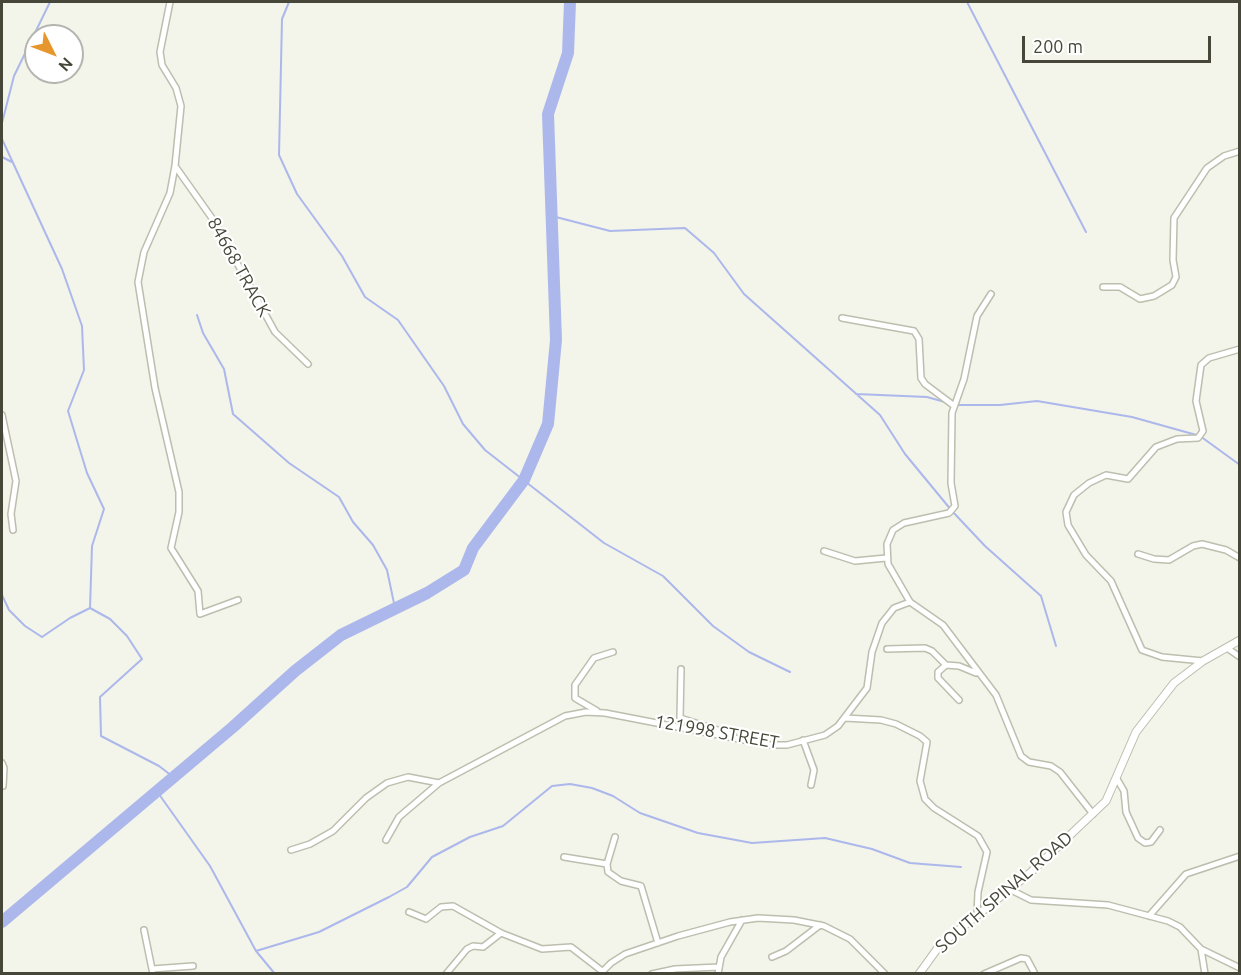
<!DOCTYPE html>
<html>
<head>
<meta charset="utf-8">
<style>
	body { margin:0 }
	#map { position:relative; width:1241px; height:975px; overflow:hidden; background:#f3f4ea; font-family:Ubuntu,sans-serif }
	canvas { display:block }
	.frame { position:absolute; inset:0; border:3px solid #474739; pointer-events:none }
	.north { position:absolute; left:24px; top:24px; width:60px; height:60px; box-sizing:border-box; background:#fff; border:2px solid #b5b5b0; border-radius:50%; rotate:132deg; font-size:16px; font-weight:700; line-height:24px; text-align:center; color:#474739 }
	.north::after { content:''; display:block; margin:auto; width:21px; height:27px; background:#e7962e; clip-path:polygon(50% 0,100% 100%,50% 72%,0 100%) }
	.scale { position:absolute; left:1022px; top:36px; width:189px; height:27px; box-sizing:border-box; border:3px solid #474739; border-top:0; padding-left:8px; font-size:18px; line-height:21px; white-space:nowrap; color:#474739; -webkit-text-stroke:4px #fff; paint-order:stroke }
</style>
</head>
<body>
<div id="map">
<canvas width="1241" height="975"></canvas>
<div class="frame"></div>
<div class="north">N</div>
<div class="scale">200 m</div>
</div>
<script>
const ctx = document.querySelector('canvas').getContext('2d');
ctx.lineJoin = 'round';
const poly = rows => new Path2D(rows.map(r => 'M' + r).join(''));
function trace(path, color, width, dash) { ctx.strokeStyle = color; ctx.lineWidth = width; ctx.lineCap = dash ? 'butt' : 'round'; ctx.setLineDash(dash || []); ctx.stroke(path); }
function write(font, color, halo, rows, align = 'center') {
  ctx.font = font + ' Ubuntu,sans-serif'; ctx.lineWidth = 4.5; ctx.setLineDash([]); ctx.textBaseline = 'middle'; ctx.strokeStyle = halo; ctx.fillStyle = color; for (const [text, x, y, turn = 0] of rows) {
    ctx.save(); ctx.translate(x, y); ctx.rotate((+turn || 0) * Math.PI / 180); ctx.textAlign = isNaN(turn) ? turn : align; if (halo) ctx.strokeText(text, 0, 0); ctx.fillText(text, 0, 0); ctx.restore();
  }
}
const stream = poly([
	[289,2,282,19,279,155,297,194,342,256,365,297,398,320,444,386,463,424,485,450,604,543,663,576,713,626,749,652,790,672],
	[967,2,1086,232],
	[2,123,14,76,50,2],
	[2,139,62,269,82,326,84,370,68,411,87,473,104,509,92,546,90,608],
	[2,157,12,162],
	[552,216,610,231,685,228,714,253,744,294,880,415,905,454,952,511,985,546,1041,596,1056,646],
	[197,315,203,333,224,369,233,414,289,463,339,497,353,522,373,545,387,570,395,608],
	[856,394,927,397,945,402],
	[956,405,1000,405,1037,401,1132,417,1200,436,1240,465],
	[2,595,9,610,25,626,42,637,70,618,90,608,110,619,127,636,142,659,100,697,101,736,159,766,172,776],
	[156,790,210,866,256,951,275,974],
	[256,951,319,932,389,897,407,887,432,857,470,837,503,826,552,786,570,784,592,788,613,796,640,813,698,833,752,843,825,838,872,849,910,863,961,867]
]);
const river = poly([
	[2,922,233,727,295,671,341,635,427,593,464,570,473,548,524,480,548,424,556,340,548,114,568,53,570,2]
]);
const minor = poly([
	[170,2,160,52,162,65,176,88,181,106,175,166,170,193,144,252,138,282,155,388,179,492,179,512,171,548,198,591,200,614,238,600],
	[175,166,214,221,275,332,308,364],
	[1103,287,1120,287,1140,299,1154,296,1172,285,1176,277,1173,260,1174,218,1207,168,1224,156,1240,151],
	[842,318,914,331,919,339,921,378,925,384,953,405],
	[2,415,16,481,11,514,13,530],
	[824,551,855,561,886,558],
	[1138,554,1154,559,1169,560,1193,546,1202,544,1226,550,1240,558],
	[910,602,888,564,887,544,893,530,904,523,949,513,955,506,951,483,952,413,964,379,977,316,991,294],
	[1227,648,1240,657],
	[887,649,925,648,932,651,946,665,959,666,976,673],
	[1203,661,1162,657,1142,650,1111,581,1086,555,1068,525,1066,512,1074,495,1089,483,1106,475,1128,479,1156,447,1177,439,1198,438,1203,431,1196,401,1201,365,1209,358,1240,349],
	[946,665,938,672,938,678,959,700],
	[681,669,680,718,733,735],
	[597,711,575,698,575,685,594,658,613,652],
	[845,718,881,720,896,724,920,736,927,742,920,781,925,799,934,808,978,836,987,852,978,892,977,916],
	[803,740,814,770,811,785],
	[2,763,4,768,3,786],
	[1117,779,1124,791,1126,812,1138,838,1145,843,1151,842,1160,830],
	[615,837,607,864,608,872,621,881,641,886,658,943],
	[386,840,399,817,439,783],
	[291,850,310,844,333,831,366,798,387,783,408,777,439,783,565,716,586,712,605,713,770,745,787,745,825,735,838,726,867,688,872,652,882,623,894,608,910,602,943,625,996,695,1021,756,1029,762,1051,766,1060,772,1093,814],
	[564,857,607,864],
	[1011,890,1031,900,1108,905,1168,921,1180,927,1201,949,1205,974],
	[409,912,426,919,441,907,453,906,501,933,542,949,571,947,602,971],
	[1149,916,1186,874,1240,856],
	[144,930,153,974],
	[1201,949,1240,968],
	[772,957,786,951,820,925],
	[152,969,193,966],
	[446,974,467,949,473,946,483,947,501,933],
	[600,974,611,963,625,954,678,936,730,922,758,918,794,920,824,926,850,939,885,974],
	[652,974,675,969,719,967],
	[718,974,721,957,742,920],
	[984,974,1021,958,1027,959,1035,974]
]);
const tertiary = poly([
	[919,974,940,945,1030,873,1106,801,1136,732,1174,683,1203,661,1240,640]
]);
const streetNames = [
	["84668 TRACK",239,267,61],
	["121998 STREET",717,732,10],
	["SOUTH SPINAL ROAD",1004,892,-41]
];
trace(stream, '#acb8eb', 2);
trace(river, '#acb8eb', 12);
trace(minor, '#bdbeae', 8);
trace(tertiary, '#bdbeae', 9);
trace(minor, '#fff', 5);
trace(tertiary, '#fff', 7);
write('18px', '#474739', '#fff', streetNames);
</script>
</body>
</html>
